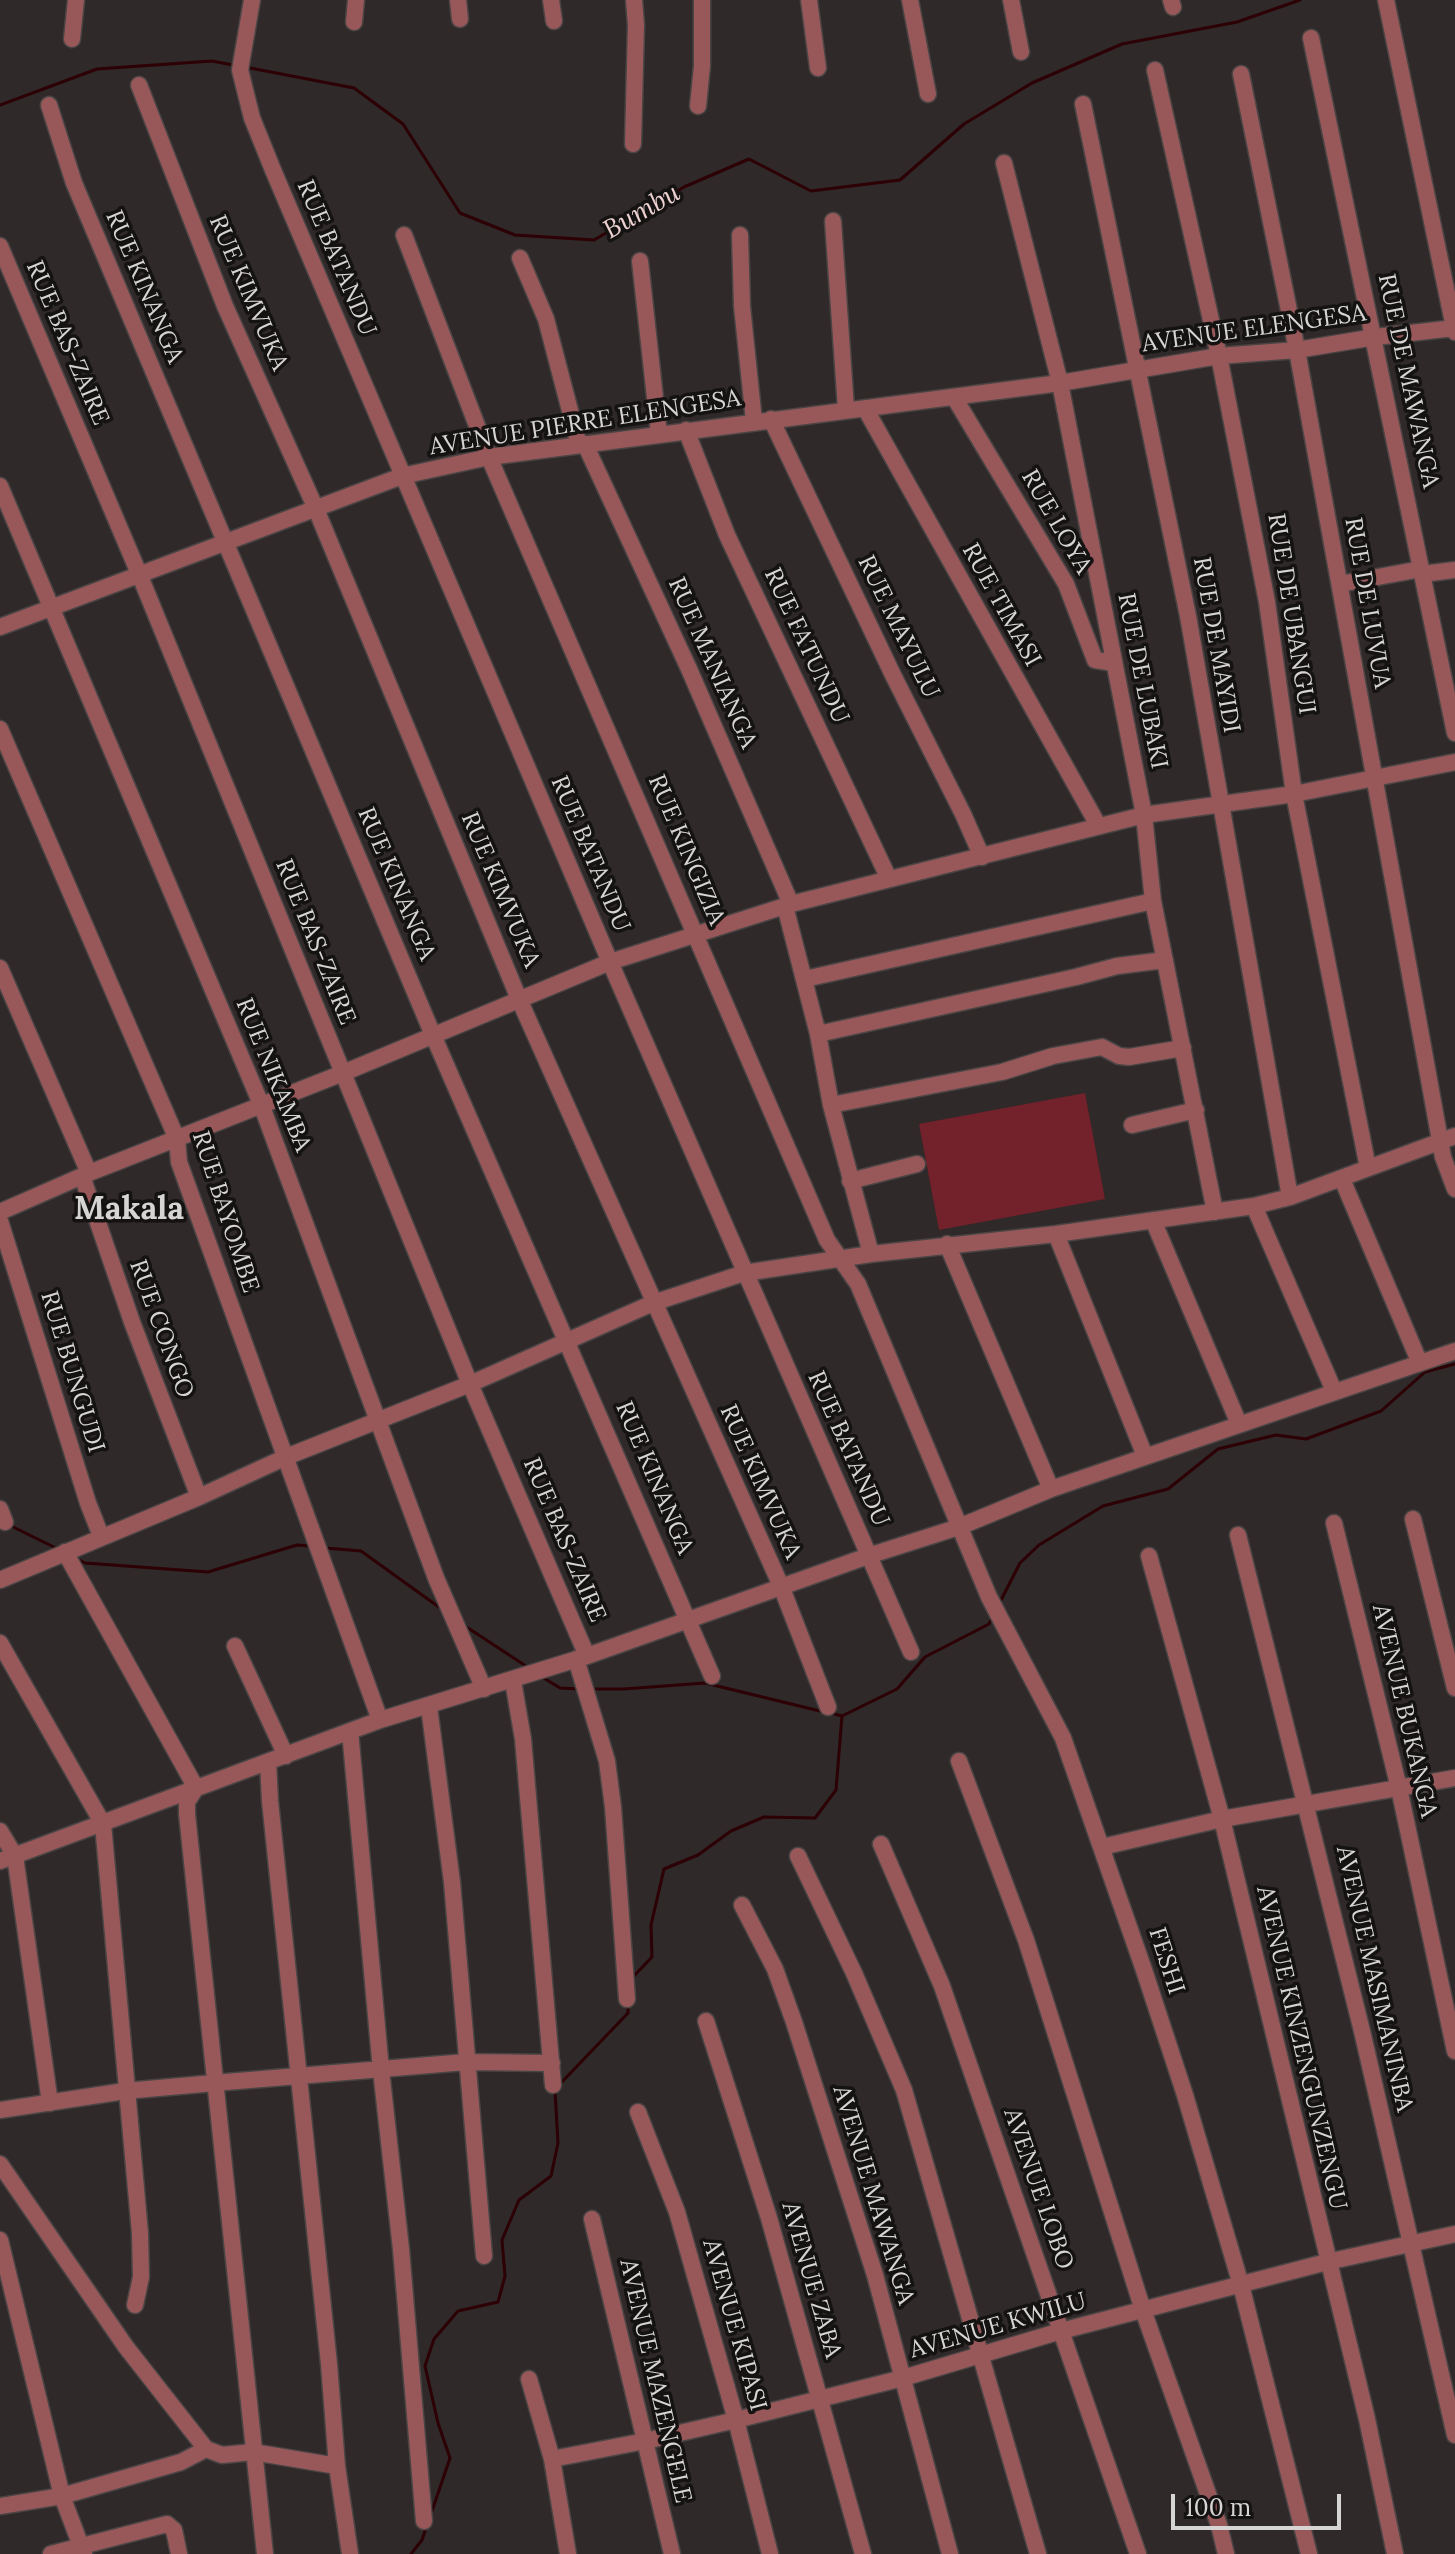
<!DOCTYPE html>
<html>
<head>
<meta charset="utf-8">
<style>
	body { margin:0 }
	#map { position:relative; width:1455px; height:2554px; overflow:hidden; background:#2f2929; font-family:Lora,serif }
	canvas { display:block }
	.scale { position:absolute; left:1171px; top:2494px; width:170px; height:36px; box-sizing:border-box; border:4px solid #d7d4d4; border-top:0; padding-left:10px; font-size:24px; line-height:28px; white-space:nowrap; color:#d7d4d4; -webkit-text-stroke:6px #151212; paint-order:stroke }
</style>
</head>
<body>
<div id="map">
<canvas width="1455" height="2554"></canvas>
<div class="scale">100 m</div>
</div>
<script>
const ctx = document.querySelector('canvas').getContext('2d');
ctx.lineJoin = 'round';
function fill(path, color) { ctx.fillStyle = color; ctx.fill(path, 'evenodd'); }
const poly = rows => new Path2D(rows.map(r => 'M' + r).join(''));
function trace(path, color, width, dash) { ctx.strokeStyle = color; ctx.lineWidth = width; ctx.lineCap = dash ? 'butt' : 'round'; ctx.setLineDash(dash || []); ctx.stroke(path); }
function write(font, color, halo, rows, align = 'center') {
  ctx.font = font + ' Lora,serif'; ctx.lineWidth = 7; ctx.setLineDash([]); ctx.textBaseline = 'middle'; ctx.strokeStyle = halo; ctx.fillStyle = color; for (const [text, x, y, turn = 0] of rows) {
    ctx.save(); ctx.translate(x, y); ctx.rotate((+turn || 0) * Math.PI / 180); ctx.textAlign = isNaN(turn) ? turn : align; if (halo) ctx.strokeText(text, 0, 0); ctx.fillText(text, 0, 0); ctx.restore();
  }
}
const green = poly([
	[1085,1093,1105,1199,939,1230,919,1124]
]);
const stream = poly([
	[245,67,354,88,403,124,460,213,515,235,594,240,684,187,749,159,811,191,900,180,964,124,1032,83,1122,44,1237,22,1300,0],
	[0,105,97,69,212,61,233,65],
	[11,1526,58,1549],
	[326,1548,361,1551,443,1610],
	[75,1558,85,1563,208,1572,297,1545,310,1546],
	[1000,1602,1020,1563,1039,1545,1103,1506,1168,1489,1218,1449,1276,1435,1306,1439,1381,1411,1425,1372,1455,1364],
	[465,1626,529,1668],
	[542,1677,560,1688,579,1689],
	[591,1689,624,1689,705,1683,824,1712],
	[831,1713,842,1716,897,1689,925,1657,989,1624,993,1616],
	[632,1978,652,1957,651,1925,664,1869,698,1855,731,1831,764,1817,815,1818,836,1790,842,1716],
	[559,2085,628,2013,628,2004],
	[431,2514,450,2458,438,2423,425,2366,434,2339,458,2311,498,2302,505,2276,502,2240,519,2200,551,2176,558,2143,555,2091],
	[411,2554,422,2540,427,2525]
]);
const minor = poly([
	[252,0,240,70,252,118,273,170,610,962,911,1652],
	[458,0,460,19],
	[551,0,554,21],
	[809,0,818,68],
	[910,0,928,94],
	[1011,0,1021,52],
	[1171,0,1173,7],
	[1386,0,1455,332],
	[354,22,356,0],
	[1311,38,1455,733],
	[72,39,76,0],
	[1155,70,1219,356,1267,602,1294,794,1368,1168],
	[1241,74,1297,350,1443,1157,1455,1189],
	[139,85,225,306,316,509,519,999,781,1586,828,1707],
	[1083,104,1188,616,1290,1197],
	[49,105,74,183,433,1035,712,1676],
	[698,106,702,66,702,0],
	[633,144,636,25,634,0],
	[1004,163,1060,383,1144,815,1153,901,1215,1212],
	[833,221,846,409],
	[404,235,489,457,827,1240,858,1284,989,1597,1063,1738,1144,1970,1185,2095,1241,2285,1309,2554],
	[740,235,742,306,754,421],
	[0,246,140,576,470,1384,587,1656],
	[520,258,546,319,579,445],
	[640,261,659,434],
	[954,397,1066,584,1095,660,1114,663],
	[865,408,1098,825],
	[771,419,893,675,963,814,982,857],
	[686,430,727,535,889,879],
	[585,444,689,669,791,904],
	[0,486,261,1104,436,1578,484,1689],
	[1422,574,1455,570],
	[1340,584,1421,569],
	[0,627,402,476,489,457,1060,383,1219,356,1297,350,1375,337,1455,328],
	[0,729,177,1139,179,1162,380,1720],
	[785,906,818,1034,831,1105,871,1254],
	[0,968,89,1173],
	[805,979,1153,901],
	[818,1034,1076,977,1117,966,1165,960],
	[831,1105,1002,1072,1053,1056,1102,1047,1119,1056,1129,1057,1183,1048],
	[1132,1125,1196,1110],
	[82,1176,132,1322,199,1497],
	[1342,1179,1419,1361],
	[850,1181,917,1164],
	[1254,1206,1334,1391],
	[0,1212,89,1173,343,1073,610,962,791,904,1144,815,1294,794,1455,762],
	[1153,1220,1239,1424],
	[0,1221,88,1503,101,1536],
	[1056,1234,1145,1456],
	[947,1244,1051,1489],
	[0,1509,5,1522],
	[1413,1519,1455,1688],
	[1334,1523,1399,1788,1455,2051],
	[1238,1535,1362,2031,1455,2435],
	[65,1552,196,1788,187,1802,187,1814,265,2554],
	[1149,1556,1222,1819,1367,2419,1395,2554],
	[0,1580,199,1497,286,1457,470,1384,653,1303,744,1273,871,1254,1056,1234,1254,1206,1290,1197,1455,1136],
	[0,1643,103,1824,140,2233,141,2277,135,2305],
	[235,1646,286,1756],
	[576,1659,607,1761,613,1807,627,1999],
	[513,1681,523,1739,553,2085],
	[429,1707,452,1882,484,2256],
	[350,1731,381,2070,401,2249,424,2521],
	[959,1761,1026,1940,1143,2310,1219,2525,1226,2554],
	[268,1762,270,1801,329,2364,337,2466,350,2554],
	[0,1831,15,1856,50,2103],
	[881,1844,942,1986,1138,2554],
	[1102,1847,1222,1819,1455,1778],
	[798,1856,854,1973,904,2090,1038,2554],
	[0,1861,380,1720,587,1656,868,1556,959,1527,1051,1489,1455,1351],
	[742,1905,775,1969,794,2022,875,2275,950,2554],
	[706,2021,769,2218,863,2554],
	[0,2110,125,2091,214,2083,466,2062,552,2063],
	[638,2112,677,2212,736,2420,770,2554],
	[0,2164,126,2347,206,2449,222,2455,253,2452,337,2466],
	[592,2219,672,2554],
	[0,2240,62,2496,84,2554],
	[529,2379,552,2459,568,2554],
	[552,2459,645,2441,736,2420,903,2378,1061,2331,1327,2262,1455,2234],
	[0,2506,62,2496,181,2462,206,2449],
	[51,2554,167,2524,174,2530,179,2554]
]);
const streetNames = [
	["RUE BATANDU",336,258,67],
	["RUE KINANGA",144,287,67],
	["RUE KIMVUKA",248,293,67],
	["AVENUE ELENGESA",1254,329,-8],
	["RUE BAS-ZAIRE",67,343,67],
	["RUE DE MAWANGA",1408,381,78],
	["AVENUE PIERRE ELENGESA",585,423,-9],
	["RUE LOYA",1056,522,60],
	["RUE DE LUVUA",1367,603,80],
	["RUE TIMASI",1001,605,61],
	["RUE DE UBANGUI",1291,614,81],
	["RUE MAYULU",898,627,64],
	["RUE DE MAYIDI",1216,645,80],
	["RUE FATUNDU",806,646,65],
	["RUE MANIANGA",712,663,66],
	["RUE DE LUBAKI",1142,681,79],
	["RUE KINGIZIA",686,850,67],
	["RUE BATANDU",590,854,67],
	["RUE KINANGA",396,884,67],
	["RUE KIMVUKA",500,890,67],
	["RUE BAS-ZAIRE",315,942,68],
	["RUE NIKAMBA",273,1075,68],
	["RUE BAYOMBE",225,1212,72],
	["RUE CONGO",161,1329,70],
	["RUE BUNGUDI",72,1372,73],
	["RUE BATANDU",848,1449,66],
	["RUE KINANGA",654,1478,67],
	["RUE KIMVUKA",760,1482,66],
	["RUE BAS-ZAIRE",564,1540,67],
	["AVENUE BUKANGA",1404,1711,77],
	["FESHI",1166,1961,72],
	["AVENUE MASIMANINBA",1374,1979,77],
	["AVENUE KINZENGUNZENGU",1301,2048,77],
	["AVENUE LOBO",1038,2189,71],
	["AVENUE MAWANGA",873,2195,73],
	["AVENUE ZABA",811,2280,74],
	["AVENUE KIPASI",734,2325,74],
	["AVENUE KWILU",998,2326,-16],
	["AVENUE MAZENGELE",655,2381,77]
];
const waterNames = [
	["Bumbu",642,212,-30]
];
const districtNames = [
	["Makala",129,1210]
];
fill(green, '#73212a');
trace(stream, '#2c0004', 3);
trace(minor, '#4a4444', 19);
trace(minor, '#98585a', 16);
write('24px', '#d7d4d4', '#151212', streetNames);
write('italic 26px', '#eed2d2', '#151212', waterNames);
write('bold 32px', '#d7d4d4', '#151212', districtNames);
</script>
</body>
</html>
